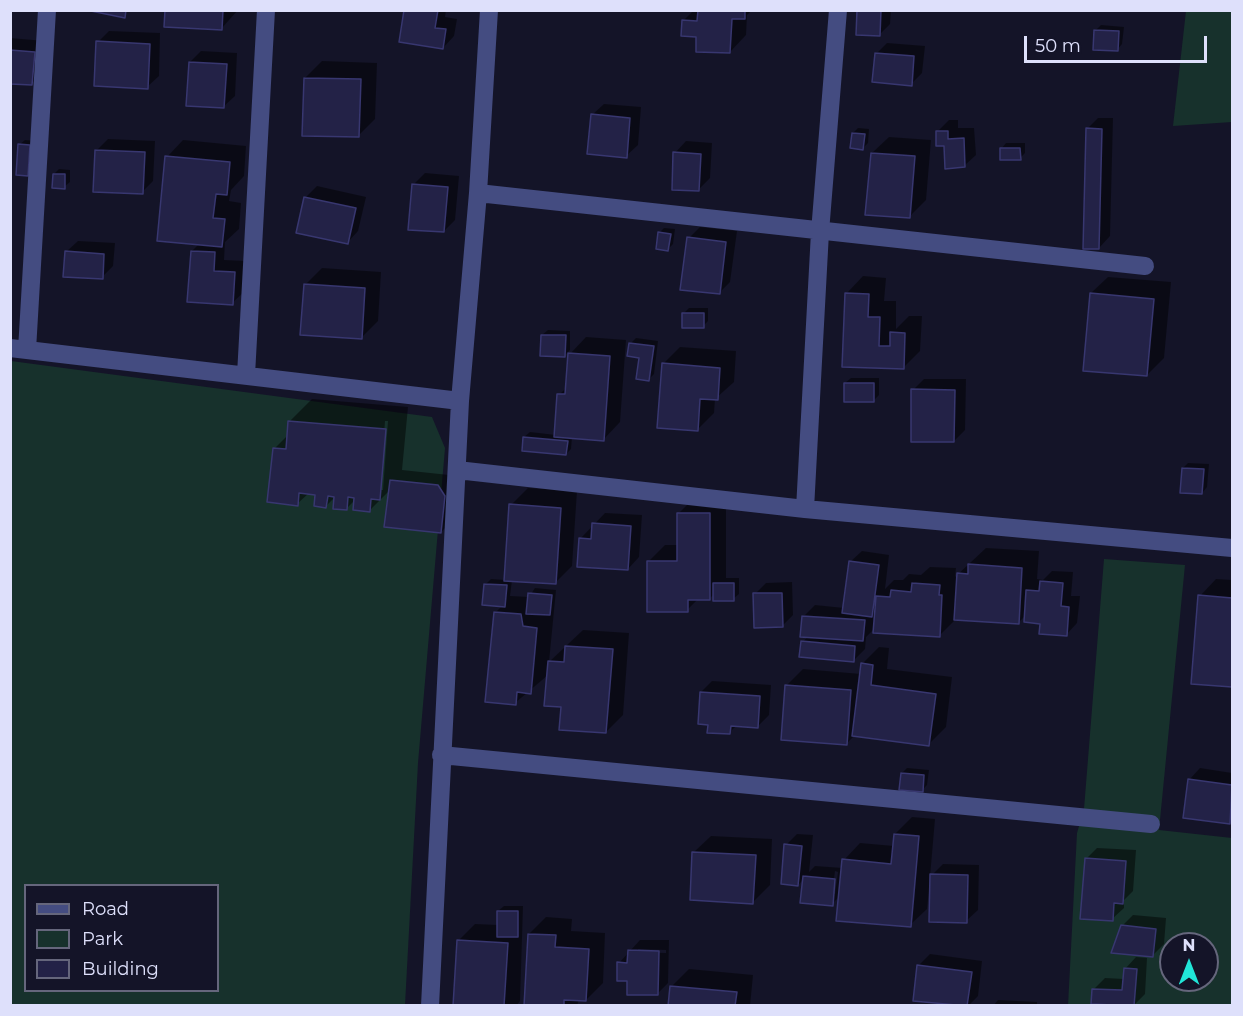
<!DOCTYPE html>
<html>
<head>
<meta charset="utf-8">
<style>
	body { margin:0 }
	#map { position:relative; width:1243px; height:1016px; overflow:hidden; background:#141428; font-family:Montserrat,sans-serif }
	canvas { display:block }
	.frame { position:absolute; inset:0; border:12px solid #dee0fb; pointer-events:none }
	.legend { position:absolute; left:24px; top:884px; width:195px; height:108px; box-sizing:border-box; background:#141428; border:2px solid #65667c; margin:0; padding:8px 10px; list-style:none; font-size:18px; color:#dee0fb }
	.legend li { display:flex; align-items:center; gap:12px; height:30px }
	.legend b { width:30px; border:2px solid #65667c }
	.north { position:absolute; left:1159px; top:932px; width:60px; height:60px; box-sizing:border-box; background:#141428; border:2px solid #65667c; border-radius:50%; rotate:0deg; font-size:16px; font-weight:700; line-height:24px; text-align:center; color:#dee0fb }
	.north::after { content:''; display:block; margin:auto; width:21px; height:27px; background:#21e5d8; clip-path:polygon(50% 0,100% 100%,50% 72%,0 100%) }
	.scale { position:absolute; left:1024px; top:36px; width:183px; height:27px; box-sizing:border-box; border:3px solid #dee0fb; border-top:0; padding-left:8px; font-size:18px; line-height:21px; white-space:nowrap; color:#dee0fb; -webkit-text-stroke:4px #141428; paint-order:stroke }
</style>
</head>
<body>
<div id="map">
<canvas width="1243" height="1016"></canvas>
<div class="frame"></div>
<ul class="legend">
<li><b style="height:8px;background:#444c81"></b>Road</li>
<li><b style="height:16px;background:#17312c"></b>Park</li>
<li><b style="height:16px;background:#232247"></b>Building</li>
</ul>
<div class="north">N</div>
<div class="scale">50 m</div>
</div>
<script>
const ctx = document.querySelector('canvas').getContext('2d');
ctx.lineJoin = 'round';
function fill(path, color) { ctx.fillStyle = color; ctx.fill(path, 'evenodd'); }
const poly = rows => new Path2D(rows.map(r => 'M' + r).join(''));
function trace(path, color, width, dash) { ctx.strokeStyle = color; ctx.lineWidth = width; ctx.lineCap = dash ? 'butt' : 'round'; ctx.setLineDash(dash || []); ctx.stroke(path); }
const green = poly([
	[1186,11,1232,11,1232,122,1173,126],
	[11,361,432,417,445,448,418,763,405,1005,11,1006],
	[26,886,218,886,218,990,26,990],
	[1104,559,1185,565,1159,830,1232,838,1232,1005,1068,1006,1077,833,1084,809],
	[1171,944,1207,944,1207,980,1171,980]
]);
const shadow = poly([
	[166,10,238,10,221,29],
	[406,10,446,10,445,17,457,19,454,36,443,48],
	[694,10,752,10,747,15,746,35,730,52,698,36,683,21],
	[858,10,891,10,890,24,879,35],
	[1101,25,1124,27,1122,44,1117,50,1096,30],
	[109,31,160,33,159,76,147,87,98,42],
	[10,38,45,41,43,72,31,84,10,82],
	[887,43,925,46,922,73,911,84,876,54],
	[201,51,237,53,235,96,223,107,190,62],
	[322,61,377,63,375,119,358,136,305,78],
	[604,104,641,107,638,145,626,156,592,115],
	[1098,118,1113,118,1110,236,1099,248,1087,129],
	[949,120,958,120,958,128,974,128,976,155,964,166,937,132],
	[858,128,869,129,868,143,863,148,853,133],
	[889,137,931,140,926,200,909,217,872,153],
	[108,139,155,141,153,181,142,192,97,150],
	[25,140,35,141,33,169,27,175,19,145],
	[183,140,246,146,244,176,231,190,229,201,241,203,239,229,225,242,224,260,246,261,244,292,232,303,192,251,200,243,167,157],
	[686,141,712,143,710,178,699,189,675,153],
	[1006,143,1025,143,1025,153,1020,158,1001,149],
	[59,169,70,170,70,182,64,187,54,174],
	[425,173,459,176,455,220,444,231,414,184],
	[317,186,366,197,358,231,347,243,305,198],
	[700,227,737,231,730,282,719,293,689,238],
	[664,228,675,229,673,244,668,249,659,233],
	[78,241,115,243,113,266,102,277,66,252],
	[322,268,381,272,378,321,361,338,305,285],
	[863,276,886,278,884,301,896,301,896,329,909,316,922,316,920,351,903,368,844,365,847,293],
	[1108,277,1171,282,1164,358,1147,375,1091,293],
	[689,308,708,308,708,321,703,326,684,313],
	[548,330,570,331,570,350,564,356,542,335],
	[586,337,626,340,620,422,604,439,572,437,571,449,566,454,524,437,530,432,556,435,559,395,568,386,570,354],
	[636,338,658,341,654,374,649,379,641,357,630,344],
	[680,347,736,351,734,382,715,399,714,413,697,430,663,364],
	[851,378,879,378,879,395,874,400,845,383],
	[924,379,966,379,965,430,954,441,913,390],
	[312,399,408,407,402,470,449,475,452,521,441,532,390,490,369,511,355,500,347,508,336,496,326,506,317,494,309,493,297,504,275,448,288,435,290,421],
	[385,421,388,421,383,490,380,490],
	[1188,463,1209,464,1207,487,1202,493,1183,468],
	[528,488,577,491,572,566,555,583,512,580,510,596,529,597,535,588,556,590,549,662,583,630,629,633,623,715,606,732,562,706,548,675,515,703,495,613,503,605,485,585,491,579,505,580,511,505],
	[695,497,726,497,726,578,739,578,739,594,733,599,715,593,709,599,698,599,687,610,648,562,665,545,678,545,678,514],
	[605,513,642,515,639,557,628,569,580,539],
	[986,548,1039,551,1037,579,1043,580,1052,571,1073,572,1071,596,1080,596,1077,623,1066,635,1026,615,1018,623,956,619,939,636,875,628,866,637,865,649,853,661,802,642,809,636,803,617,815,605,844,608,850,562,862,551,889,555,885,589,894,580,903,580,909,574,921,575,930,567,956,568,955,577],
	[1216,579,1232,580,1232,686,1192,683,1200,596],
	[792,582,793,615,782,626,755,594,766,583],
	[879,647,889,648,887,669,952,677,946,727,929,744,855,735,846,744,786,686,803,669,861,674,862,664],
	[712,681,771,685,769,715,758,726,737,725,729,733,710,723,701,692],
	[907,768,929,770,927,785,922,790,902,773],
	[1200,768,1232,773,1232,820,1229,823,1189,780],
	[912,817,935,819,930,877,943,864,979,865,978,910,966,921,931,890,929,890,927,909,910,925,840,896,832,904,804,879,798,885,786,845,797,834,813,835,809,872,815,866,843,868,844,860,860,843,894,846,895,834],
	[835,871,838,872,835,894,832,894],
	[711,836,772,839,770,885,753,902,694,852],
	[1097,848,1136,850,1133,891,1124,900,1124,908,1112,919,1086,859],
	[504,906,523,906,520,1001,516,1006,455,1006,458,941,475,924,498,925,498,911],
	[1133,915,1166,918,1164,944,1153,955,1122,926],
	[546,917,572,919,571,931,605,933,603,983,586,1000,579,999,577,1006,526,1006,529,934],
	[640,940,669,940,668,983,657,994,628,980,619,963],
	[638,949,666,950,666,953,638,952],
	[930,954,982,961,978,996,968,1006,914,1000,919,965],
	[1136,957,1147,958,1145,994,1134,1005,1094,989,1105,978,1124,979,1125,969],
	[689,969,753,975,750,1006,670,1006,672,986],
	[998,1000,1037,1002,1037,1006,993,1006]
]);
const building = poly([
	[86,10,126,10,125,18,86,10],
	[165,10,223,10,222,30,164,27,165,10],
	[404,10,438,10,435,28,446,29,443,49,399,42,404,10],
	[698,10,745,10,745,19,732,19,730,53,696,52,696,37,681,36,682,20,697,21,698,10],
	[857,10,881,10,880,36,856,35,857,10],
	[1094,30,1119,31,1118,51,1093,50,1094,30],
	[96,41,150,44,148,89,94,86,96,41],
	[10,50,35,52,32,85,10,84,10,50],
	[875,53,914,56,912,86,872,82,875,53],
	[189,62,227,64,224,108,186,106,189,62],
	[304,78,361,79,359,137,302,136,304,78],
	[591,114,630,118,627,158,587,154,591,114],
	[1086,128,1102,129,1099,249,1083,249,1086,128],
	[936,131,948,131,948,139,964,138,965,167,945,169,944,146,936,146,936,131],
	[852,133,865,134,863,150,850,148,852,133],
	[18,144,30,145,28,176,16,175,18,144],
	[1000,148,1020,148,1021,160,1000,160,1000,148],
	[95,150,145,152,143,194,93,192,95,150],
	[673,152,701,154,699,191,672,190,673,152],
	[871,153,915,156,910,218,865,215,871,153],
	[165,156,230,162,227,195,216,194,213,218,225,219,222,247,157,241,165,156],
	[53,174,65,174,65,189,52,188,53,174],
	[412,184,448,187,444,232,408,230,412,184],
	[304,197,356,208,348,244,296,233,304,197],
	[658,232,671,234,668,251,656,249,658,232],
	[687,237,726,242,720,294,680,290,687,237],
	[65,251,104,254,103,279,63,277,65,251],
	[191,251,215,252,214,271,235,272,233,305,187,302,191,251],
	[304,284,365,288,362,339,300,335,304,284],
	[845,293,869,294,868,317,880,317,879,346,890,346,890,332,905,333,904,369,842,367,845,293],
	[1090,293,1154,299,1147,376,1083,371,1090,293],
	[682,313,704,313,704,328,682,328,682,313],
	[541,335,566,335,565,357,540,356,541,335],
	[629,343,654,346,649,381,636,379,639,358,627,356,629,343],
	[568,353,610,356,604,441,554,437,557,394,565,394,568,353],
	[662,363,720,368,718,400,700,399,698,431,657,428,662,363],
	[844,383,874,383,874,402,844,402,844,383],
	[911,389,955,390,954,442,911,442,911,389],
	[288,421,386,429,380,500,371,499,370,512,353,510,354,498,348,497,347,510,333,509,334,497,328,496,326,508,314,506,315,495,299,493,298,506,267,502,273,448,286,449,288,421],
	[523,437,568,441,566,455,522,451,523,437],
	[1182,468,1204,469,1202,494,1180,493,1182,468],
	[390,480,438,485,445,496,441,533,384,527,390,480],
	[509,504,561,508,556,584,504,581,509,504],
	[677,513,710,513,710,600,688,600,688,612,647,612,647,561,677,561,677,513],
	[592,523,631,526,628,570,577,567,579,538,591,539,592,523],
	[849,561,879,565,872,617,842,613,849,561],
	[968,564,1022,568,1019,624,954,620,957,573,968,574,968,564],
	[1040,581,1063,583,1061,606,1069,607,1067,636,1039,634,1040,624,1024,622,1026,590,1039,591,1040,581],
	[713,583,734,583,734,601,713,601,713,583],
	[912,583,940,585,939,595,942,595,940,637,873,633,876,596,890,597,891,590,911,592,912,583],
	[484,584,507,585,505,607,482,605,484,584],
	[528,593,552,595,550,615,526,614,528,593],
	[753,593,782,593,783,627,754,628,753,593],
	[1198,595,1232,598,1232,687,1191,684,1198,595],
	[494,612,521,614,523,626,537,628,531,694,517,692,516,705,485,702,494,612],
	[802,616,865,620,863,641,800,637,802,616],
	[801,641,855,646,854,662,799,657,801,641],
	[565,646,613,649,606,733,559,730,561,707,544,706,548,661,564,662,565,646],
	[861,663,873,665,871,685,936,694,929,746,852,736,861,663],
	[785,685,851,690,847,745,781,740,785,685],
	[700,692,760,696,758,728,731,726,730,734,707,733,708,725,698,724,700,692],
	[901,773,924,775,923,792,899,790,901,773],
	[1188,779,1232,785,1230,824,1183,818,1188,779],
	[894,834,919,836,911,927,836,921,842,859,891,864,894,834],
	[784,844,802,846,798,886,781,884,784,844],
	[692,852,756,855,753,904,690,900,692,852],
	[1085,858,1126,861,1123,904,1114,903,1113,921,1080,919,1085,858],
	[930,874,968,875,967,923,929,922,930,874],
	[803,876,835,879,833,906,800,903,803,876],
	[497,911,518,911,518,937,497,937,497,911],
	[1121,925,1156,929,1153,957,1111,953,1121,925],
	[528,934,556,935,555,947,589,949,586,1001,564,1000,564,1006,524,1006,528,934],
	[457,940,508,943,504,1006,453,1006,457,940],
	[628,950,659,951,658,995,627,995,627,981,617,981,617,962,627,963,628,950],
	[917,965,972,972,967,1006,913,1001,917,965],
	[1124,968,1137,969,1134,1006,1091,1004,1092,989,1122,990,1124,968],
	[670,986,737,992,735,1006,668,1006,670,986]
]);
const minor = poly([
	[478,193,1145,266],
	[10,348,460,401],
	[27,350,47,10],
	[246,375,266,10],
	[457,470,805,509,1232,548],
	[805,509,820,232,838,10],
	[441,755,1151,824],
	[430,1006,460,401,478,193,489,10]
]);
fill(green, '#17312c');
fill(shadow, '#0007');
fill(building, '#232247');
trace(building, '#383770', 1.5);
trace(minor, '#444c81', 18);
</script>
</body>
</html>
